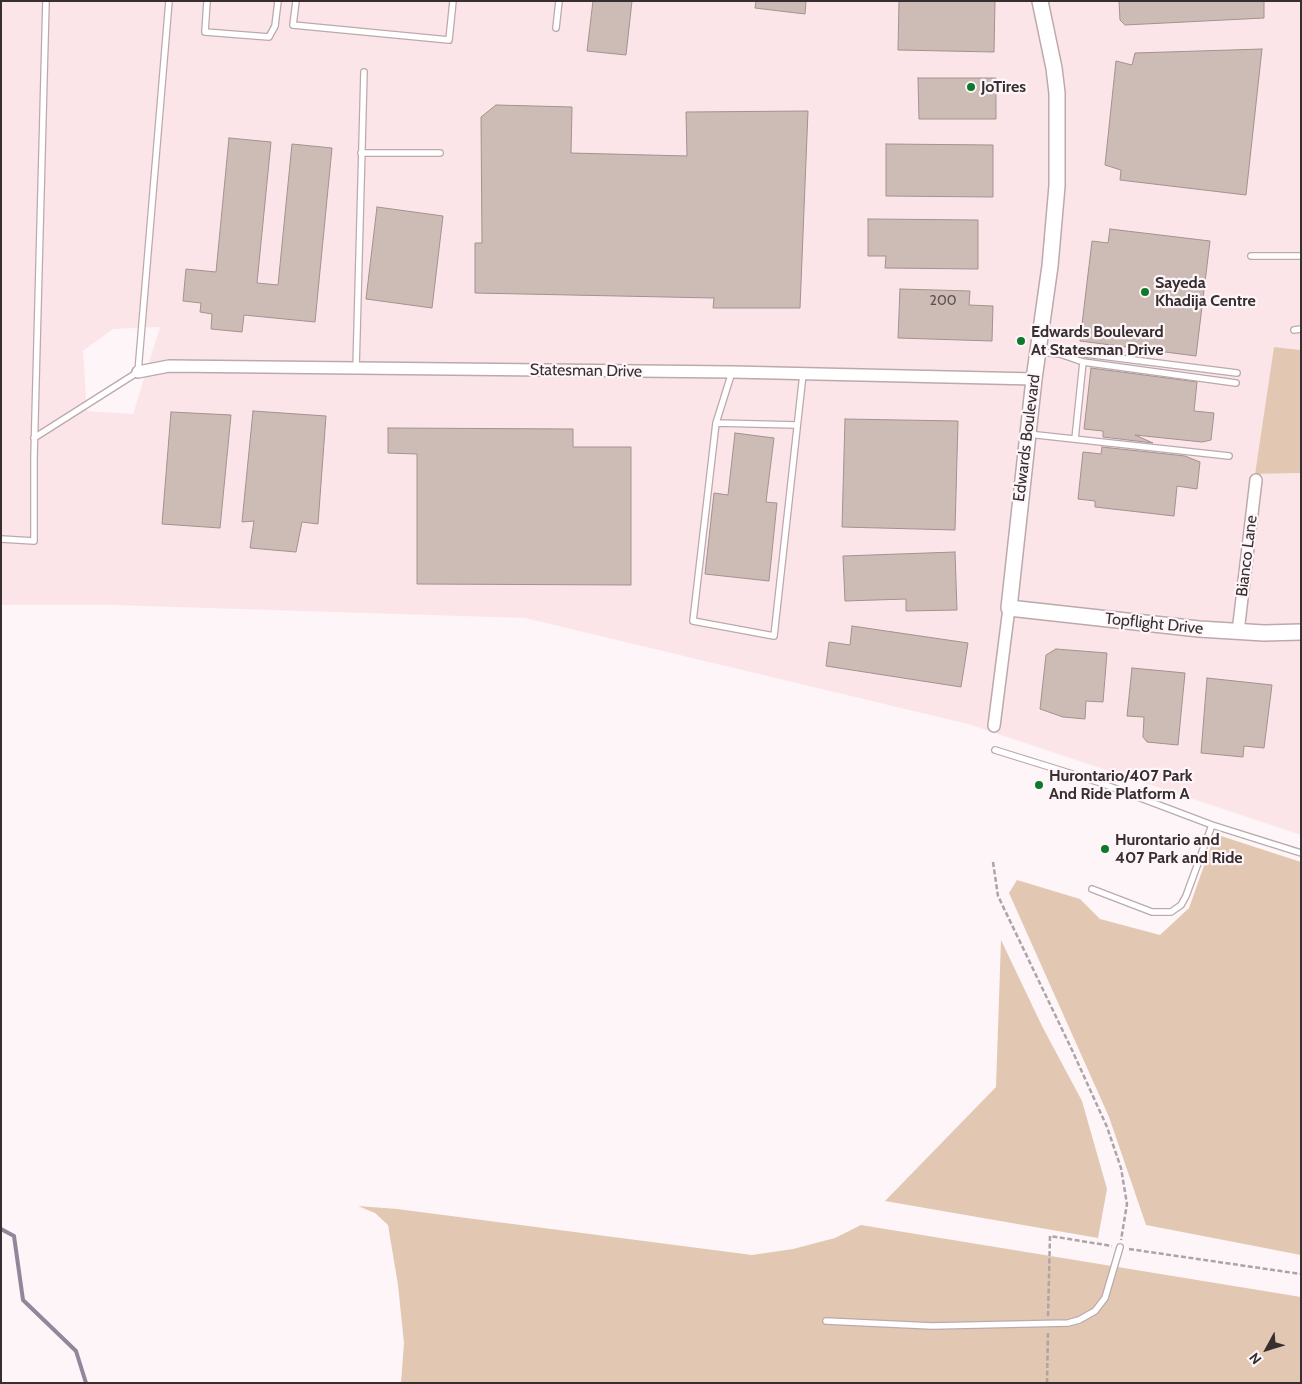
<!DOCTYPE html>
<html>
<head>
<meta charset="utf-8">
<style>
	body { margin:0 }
	#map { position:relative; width:1302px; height:1384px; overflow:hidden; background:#fdf5f7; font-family:Cabin,sans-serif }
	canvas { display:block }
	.frame { position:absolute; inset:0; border:2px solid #362e30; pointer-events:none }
	.north { position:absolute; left:1242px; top:1324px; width:50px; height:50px; -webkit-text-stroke:4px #fdf5f7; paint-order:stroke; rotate:231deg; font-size:14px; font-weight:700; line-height:20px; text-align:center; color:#362e30 }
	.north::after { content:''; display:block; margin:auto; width:18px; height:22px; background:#362e30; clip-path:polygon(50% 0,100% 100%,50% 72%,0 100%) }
</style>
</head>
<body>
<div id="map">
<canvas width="1302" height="1384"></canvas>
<div class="frame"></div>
<div class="north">N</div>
</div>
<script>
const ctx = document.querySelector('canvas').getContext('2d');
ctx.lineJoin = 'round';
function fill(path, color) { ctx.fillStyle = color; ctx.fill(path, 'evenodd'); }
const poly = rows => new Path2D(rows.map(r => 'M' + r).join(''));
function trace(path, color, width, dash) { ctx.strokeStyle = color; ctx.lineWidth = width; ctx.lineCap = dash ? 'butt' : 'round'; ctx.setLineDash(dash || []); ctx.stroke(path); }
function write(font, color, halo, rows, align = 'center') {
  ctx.font = font + ' Cabin,sans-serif'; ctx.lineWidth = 4.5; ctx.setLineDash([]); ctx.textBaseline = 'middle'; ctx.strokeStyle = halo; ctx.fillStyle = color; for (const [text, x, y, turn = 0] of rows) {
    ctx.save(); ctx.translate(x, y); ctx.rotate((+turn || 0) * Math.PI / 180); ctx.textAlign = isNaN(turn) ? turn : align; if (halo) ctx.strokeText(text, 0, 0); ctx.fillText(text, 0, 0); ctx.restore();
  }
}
const built = poly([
	[1,1,1301,1,1301,350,1275,347,1255,474,1301,473,1301,835,968,724,525,618,113,605,1,605],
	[160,327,133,414,87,411,83,351,113,329]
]);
const green = poly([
	[1274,347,1301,350,1301,473,1255,474],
	[1221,836,1301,862,1301,1255,1146,1225,1109,1117,1009,893,1017,880,1080,899,1100,919,1160,935,1189,908,1212,843],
	[1001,940,1042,1026,1082,1101,1107,1189,1098,1238,885,1201,996,1087],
	[358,1206,397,1209,752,1255,793,1249,835,1238,861,1225,1301,1297,1301,1383,401,1383,404,1343,398,1285,388,1225,375,1213]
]);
const stream = poly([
	[1,1229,14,1236,23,1300,76,1351,86,1383]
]);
const building = poly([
	[593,1,632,1,626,55,587,51,593,1],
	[756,1,806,1,805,14,755,8,756,1],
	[899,1,995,1,994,52,898,50,899,1],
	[1119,1,1264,1,1264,18,1125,25,1120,20,1119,1],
	[1262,49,1246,195,1120,180,1121,170,1105,165,1116,61,1132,65,1135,53,1262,49],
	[918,78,996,78,996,119,919,119,918,78],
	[496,105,572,107,571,153,687,156,686,112,808,111,800,308,713,308,714,298,475,293,475,243,482,243,481,117,496,105],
	[229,138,271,142,257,283,278,285,292,144,332,148,315,322,244,315,242,332,211,329,212,314,200,312,201,303,183,301,186,269,216,272,229,138],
	[886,144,993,145,993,197,886,196,886,144],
	[377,207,443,216,432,308,366,299,377,207],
	[868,219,978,220,978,269,885,268,886,256,868,256,868,219],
	[1110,229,1210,241,1196,356,1080,341,1092,241,1108,243,1110,229],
	[900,289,970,291,969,305,993,306,992,341,898,338,900,289],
	[1091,368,1197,382,1194,411,1214,413,1211,440,1202,442,1135,435,1153,443,1103,437,1103,431,1084,429,1091,368],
	[253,411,326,416,318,524,302,522,296,552,250,548,254,521,242,522,253,411],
	[171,412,231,415,220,528,162,524,171,412],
	[845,419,958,421,955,530,842,527,845,419],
	[388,428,573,429,573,447,631,447,631,585,417,584,417,454,388,453,388,428],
	[735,433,774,438,766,502,777,503,769,581,705,574,714,493,728,495,735,433],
	[1102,447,1185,456,1200,462,1197,489,1177,486,1174,516,1095,507,1095,501,1078,499,1083,452,1101,454,1102,447],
	[955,552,957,610,906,611,906,599,845,601,843,556,955,552],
	[852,626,968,643,961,687,826,666,829,642,850,645,852,626],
	[1056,649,1107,653,1103,702,1086,701,1085,719,1063,717,1040,709,1046,655,1056,649],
	[1132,668,1185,673,1178,745,1147,742,1143,737,1144,717,1127,716,1132,668],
	[1207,678,1272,685,1264,748,1244,746,1243,757,1201,753,1207,678]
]);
const path = poly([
	[993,862,998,896,1072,1050,1107,1127,1121,1168,1127,1204,1121,1240],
	[1129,1249,1301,1274],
	[1048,1316,1050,1236,1112,1246],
	[1047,1383,1048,1332]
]);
const lane = poly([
	[207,1,205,32,269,37,275,26,278,1],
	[296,1,293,25,449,40,453,1],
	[556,28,559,1],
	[361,153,440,153],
	[1251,256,1301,256],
	[1294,330,1301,329],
	[1039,352,1060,354,1083,362,1236,383],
	[1066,356,1078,353,1237,373],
	[356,369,364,72],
	[732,372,716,423,693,621,774,636,803,374],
	[716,423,797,425],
	[1028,434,1229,456],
	[34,438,138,372,169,1],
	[1075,439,1083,362],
	[1,539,34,541,34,457,46,1],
	[995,750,1098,782,1212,825,1301,853],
	[1092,889,1152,912,1171,912,1181,905,1186,896,1212,825],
	[826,1321,932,1326,1068,1323,1079,1320,1095,1311,1105,1298,1120,1247]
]);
const street = poly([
	[138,372,169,366,732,372,1034,379],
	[1238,632,1256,480],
	[994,726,1009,608]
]);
const secondary = poly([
	[1040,1,1054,68,1057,93,1057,186,1050,266,1034,379,1009,608,1199,629,1264,633,1301,632]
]);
const markers = [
	[971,87,5,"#0e792d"],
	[1145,292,5,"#0e792d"],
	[1021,341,5,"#0e792d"],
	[1039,785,5,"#0e792d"],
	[1105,849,5,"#0e792d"]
];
const numberNames = [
	["200",943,301]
];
const poiNames = [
	["JoTires",981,87],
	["Sayeda",1155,283],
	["Khadija Centre",1155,301],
	["Edwards Boulevard",1031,332],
	["At Statesman Drive",1031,350],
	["Hurontario/407 Park",1049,776],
	["And Ride Platform A",1049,794],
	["Hurontario and",1115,840],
	["407 Park and Ride",1115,858]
];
const streetNames = [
	["Statesman Drive",586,371,1],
	["Edwards Boulevard",1027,438,-83],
	["Bianco Lane",1247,556,-83],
	["Topflight Drive",1154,624,6]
];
fill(built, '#fce5e9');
fill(green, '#e2c8b2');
trace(stream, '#92869a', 4);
fill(building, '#cdbbb6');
trace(building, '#a4928e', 1);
trace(lane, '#bca9ac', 8);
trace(street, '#bca9ac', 14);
trace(secondary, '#bca9ac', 18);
trace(path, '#aca4a6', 2.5, [5, 2.5]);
trace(lane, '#fff', 5.5);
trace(street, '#fff', 11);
trace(secondary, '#fff', 15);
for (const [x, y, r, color] of markers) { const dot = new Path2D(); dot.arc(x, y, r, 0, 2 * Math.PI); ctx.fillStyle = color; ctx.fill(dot); trace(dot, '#fdf5f7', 2); }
write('14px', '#5c5152', null, numberNames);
write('bold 16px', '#362e30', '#fdf5f7', poiNames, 'left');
write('16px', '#362e30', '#fdf5f7', streetNames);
</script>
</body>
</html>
